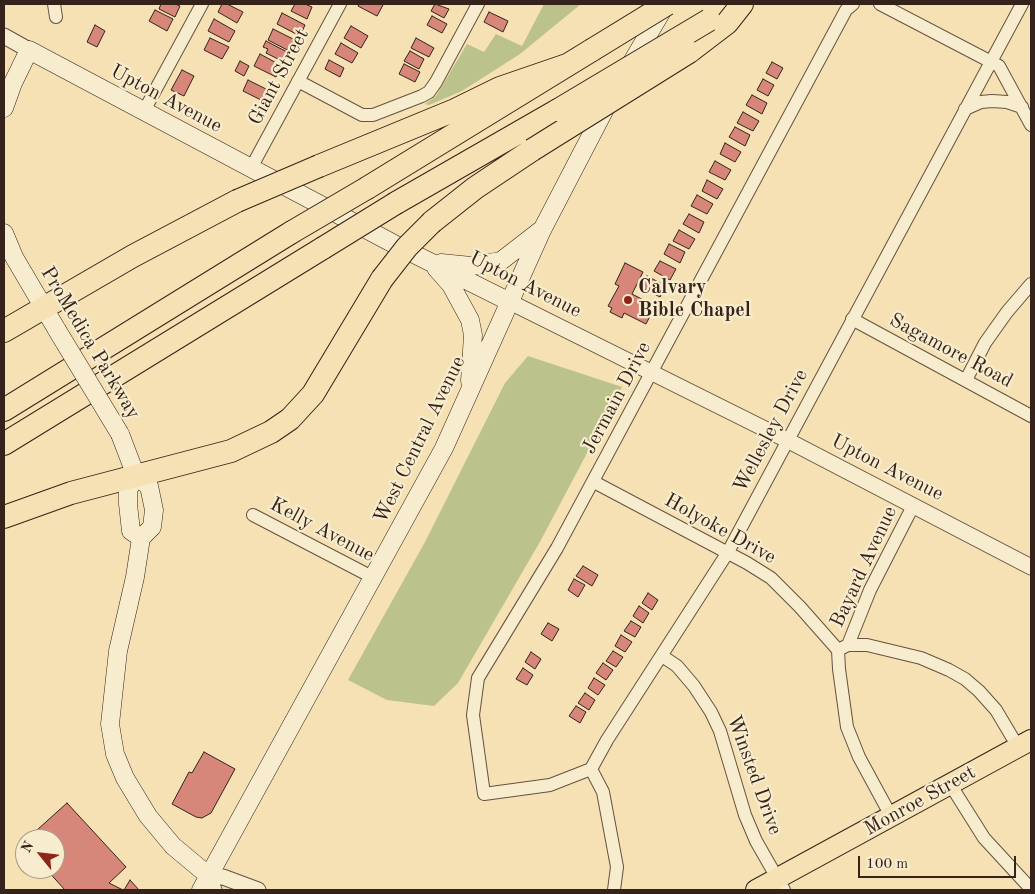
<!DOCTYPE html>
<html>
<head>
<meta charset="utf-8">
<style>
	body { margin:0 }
	#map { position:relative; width:1035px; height:894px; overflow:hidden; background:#f5e1b3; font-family:"Old Standard TT",serif }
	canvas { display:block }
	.frame { position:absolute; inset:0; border:5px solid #35221a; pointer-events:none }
	.north { position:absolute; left:15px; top:829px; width:50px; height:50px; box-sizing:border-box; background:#f8ecce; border:1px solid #aa9b86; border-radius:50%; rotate:299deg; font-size:14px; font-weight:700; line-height:20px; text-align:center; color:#35221a }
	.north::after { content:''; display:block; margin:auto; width:18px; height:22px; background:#8f2418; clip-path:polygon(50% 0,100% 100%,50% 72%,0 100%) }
	.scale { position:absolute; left:858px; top:856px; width:158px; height:22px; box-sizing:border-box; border:2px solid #35221a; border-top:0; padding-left:6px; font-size:15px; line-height:18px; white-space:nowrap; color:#35221a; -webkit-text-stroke:4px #f8ecce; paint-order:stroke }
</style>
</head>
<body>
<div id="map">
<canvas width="1035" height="894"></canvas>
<div class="frame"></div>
<div class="north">N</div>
<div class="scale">100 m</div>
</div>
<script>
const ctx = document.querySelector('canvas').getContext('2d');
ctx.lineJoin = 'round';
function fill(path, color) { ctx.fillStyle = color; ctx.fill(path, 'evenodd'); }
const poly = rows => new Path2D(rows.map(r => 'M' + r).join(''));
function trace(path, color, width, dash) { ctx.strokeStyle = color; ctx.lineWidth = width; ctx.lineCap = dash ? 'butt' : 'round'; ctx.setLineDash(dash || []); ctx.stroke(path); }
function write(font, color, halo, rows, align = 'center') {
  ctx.font = font + ' "Old Standard TT",serif'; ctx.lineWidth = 4.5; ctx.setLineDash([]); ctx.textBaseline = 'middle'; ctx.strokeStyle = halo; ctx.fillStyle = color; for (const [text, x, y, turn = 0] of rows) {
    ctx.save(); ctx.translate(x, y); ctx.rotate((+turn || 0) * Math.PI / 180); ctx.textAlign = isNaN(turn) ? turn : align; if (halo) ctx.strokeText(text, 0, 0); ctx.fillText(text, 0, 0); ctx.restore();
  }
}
const green = poly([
	[544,4,581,4,520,54,462,91,429,105,425,104,436,96,467,44,484,52,496,34,522,46],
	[528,356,622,387,541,540,458,683,434,706,387,700,348,680,425,542,505,383]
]);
const building = poly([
	[161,4,175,4,180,6,175,17,159,9,161,4],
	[222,4,227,4,243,12,237,23,218,12,222,4],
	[295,4,305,4,312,7,307,19,291,11,295,4],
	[359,4,381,4,383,5,377,16,358,6,359,4],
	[435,4,449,9,444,18,431,11,435,4],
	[155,10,173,19,167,31,149,21,155,10],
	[489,12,508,21,503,32,484,22,489,12],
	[282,13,305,25,300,36,277,24,282,13],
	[432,16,447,24,442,33,427,25,432,16],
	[214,19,235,31,229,42,208,31,214,19],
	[95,25,105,31,97,47,87,42,95,25],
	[351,26,368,36,361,48,344,38,351,26],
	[273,29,297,41,291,52,268,40,273,29],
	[210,38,229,47,222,59,204,50,210,38],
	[416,38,434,48,429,57,411,48,416,38],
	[266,41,289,53,284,62,266,53,268,49,263,47,266,41],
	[341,43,358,53,352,63,335,54,341,43],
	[410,51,424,59,419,69,404,61,410,51],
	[260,54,282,66,276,77,254,66,260,54],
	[329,60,344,68,340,77,325,69,329,60],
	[240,61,249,66,244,76,235,71,240,61],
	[772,62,783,68,777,79,766,73,772,62],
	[404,64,420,72,415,82,399,74,404,64],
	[182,70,194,76,184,96,171,90,182,70],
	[763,79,774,85,768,96,757,90,763,79],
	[248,80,268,90,263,101,243,91,248,80],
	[752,95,767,103,762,114,746,105,752,95],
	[743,112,759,121,753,131,737,123,743,112],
	[735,127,750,135,745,146,729,137,735,127],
	[725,143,741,152,735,162,720,154,725,143],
	[715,161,731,170,725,180,709,172,715,161],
	[707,180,723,189,717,199,702,191,707,180],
	[697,195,713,204,707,214,691,206,697,195],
	[689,214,704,222,699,233,683,224,689,214],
	[679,230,695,239,689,249,673,241,679,230],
	[669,244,685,252,680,263,664,254,669,244],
	[660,261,676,269,670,280,654,271,660,261],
	[625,263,643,272,632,294,655,306,646,324,624,313,622,318,610,312,612,308,608,306,619,286,615,284,625,263],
	[647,276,666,286,660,297,641,287,647,276],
	[583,566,598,575,592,586,576,576,583,566],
	[574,579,585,585,578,597,568,590,574,579],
	[648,593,658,600,652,610,642,603,648,593],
	[639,606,649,613,643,623,633,616,639,606],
	[631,621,641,627,635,637,624,631,631,621],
	[548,623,559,629,552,641,541,634,548,623],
	[621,635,632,642,625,652,615,646,621,635],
	[613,651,623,657,616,667,606,661,613,651],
	[531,652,541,659,535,669,525,662,531,652],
	[603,663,613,670,606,680,596,673,603,663],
	[523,668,533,675,527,685,516,679,523,668],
	[594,678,605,685,598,695,588,688,594,678],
	[585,693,595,700,589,710,578,703,585,693],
	[576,706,586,712,580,723,569,716,576,706],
	[204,752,235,769,211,813,202,818,196,817,172,804,189,772,192,773,204,752],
	[67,803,126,867,109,883,123,890,65,890,46,869,55,869,55,839,27,839,67,803],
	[130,880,139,890,124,890,130,880]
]);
const minor = poly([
	[54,4,56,17],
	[853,4,846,10,557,548,478,678,473,715,484,794,550,785,591,769,607,740,728,552,1022,4],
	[880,4,999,66,1031,125],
	[298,81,362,115,373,115,422,96,429,92,436,82,478,4],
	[965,109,981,102,992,101,1007,102,1022,107],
	[144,111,202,4],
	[251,168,340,4],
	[852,319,1031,416],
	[966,380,985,343,1007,312,1031,284],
	[594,482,747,563,771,578,800,607,838,650,839,669,847,727,859,757,891,816],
	[253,515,374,578],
	[848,645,870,590,913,506],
	[838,650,848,645,867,645,921,658,949,670,965,679,979,691,996,710,1018,747],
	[662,656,677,666,694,686,711,712,720,731,745,815,756,841,784,890],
	[591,769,603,792,617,867,614,890],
	[950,784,984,838,1031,889]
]);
const tertiary = poly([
	[4,36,29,50],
	[510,302,787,440,1031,567],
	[214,890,209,876,223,877,258,890]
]);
const secondary = poly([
	[629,67,665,6],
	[4,108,13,83,29,50,394,244,510,302],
	[4,233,14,257,57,330],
	[441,263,471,266,501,261,541,230],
	[436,268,451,285,470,320,473,335,470,381],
	[120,434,136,476,149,486,154,510,152,527,141,538,135,577,118,651,110,724,115,754,125,778,148,816,173,846,209,876],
	[136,476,128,490,128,504,131,531,141,538],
	[201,890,444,448,542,230,608,103]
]);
const primary = poly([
	[756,890,1031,740]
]);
const motorway = poly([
	[689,52,727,23,742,4],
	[319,166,455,110,500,88,567,65],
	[367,188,592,50],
	[396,203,558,110],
	[432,222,475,188,532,150],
	[4,331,133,256,237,201],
	[4,410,292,232],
	[4,444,323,248],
	[4,517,71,493,231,451,271,432,290,419,313,394,382,279]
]);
const secondaryBridge = poly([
	[57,330,120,434]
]);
const motorwayBridge = poly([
	[592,50,667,4],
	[558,110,709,20],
	[532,150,689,52],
	[237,201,319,166],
	[292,232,367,188],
	[323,248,396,203],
	[382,279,407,247,432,222]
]);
const markers = [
	[628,300,5,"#8f2418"]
];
const streetNames = [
	["Giant Street",279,77,-62],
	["Upton Avenue",166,99,28],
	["Upton Avenue",525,285,27],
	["ProMedica Parkway",90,343,59],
	["Sagamore Road",951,351,28],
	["Jermain Drive",617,398,-62],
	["Wellesley Drive",771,431,-62],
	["West Central Avenue",420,440,-64],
	["Upton Avenue",887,468,27],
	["Holyoke Drive",720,529,29],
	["Kelly Avenue",322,530,28],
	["Bayard Avenue",864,567,-65],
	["Winsted Drive",754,775,70],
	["Monroe Street",920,801,-29]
];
const poiNames = [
	["Calvary",638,288],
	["Bible Chapel",638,311]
];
fill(green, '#bcc28c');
fill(building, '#d6877a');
trace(building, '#35221a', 1);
trace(minor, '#655240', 14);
trace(tertiary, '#655240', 17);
trace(secondary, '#35221a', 19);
trace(primary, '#35221a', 22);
trace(motorway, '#35221a', 24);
trace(minor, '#f8ecce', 12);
trace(tertiary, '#f8ecce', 15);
trace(secondary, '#f8ecce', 18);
trace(primary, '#f5e1b3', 20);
trace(motorway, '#f5e1b3', 22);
trace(secondaryBridge, '#35221a', 19, []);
trace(motorwayBridge, '#35221a', 24, []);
trace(secondaryBridge, '#f8ecce', 18);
trace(motorwayBridge, '#f5e1b3', 22);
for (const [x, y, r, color] of markers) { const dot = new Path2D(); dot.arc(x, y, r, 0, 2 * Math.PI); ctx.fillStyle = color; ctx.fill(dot); trace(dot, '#f8ecce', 2); }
write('20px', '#35221a', '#f8ecce', streetNames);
write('bold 20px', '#35221a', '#f8ecce', poiNames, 'left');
</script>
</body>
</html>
